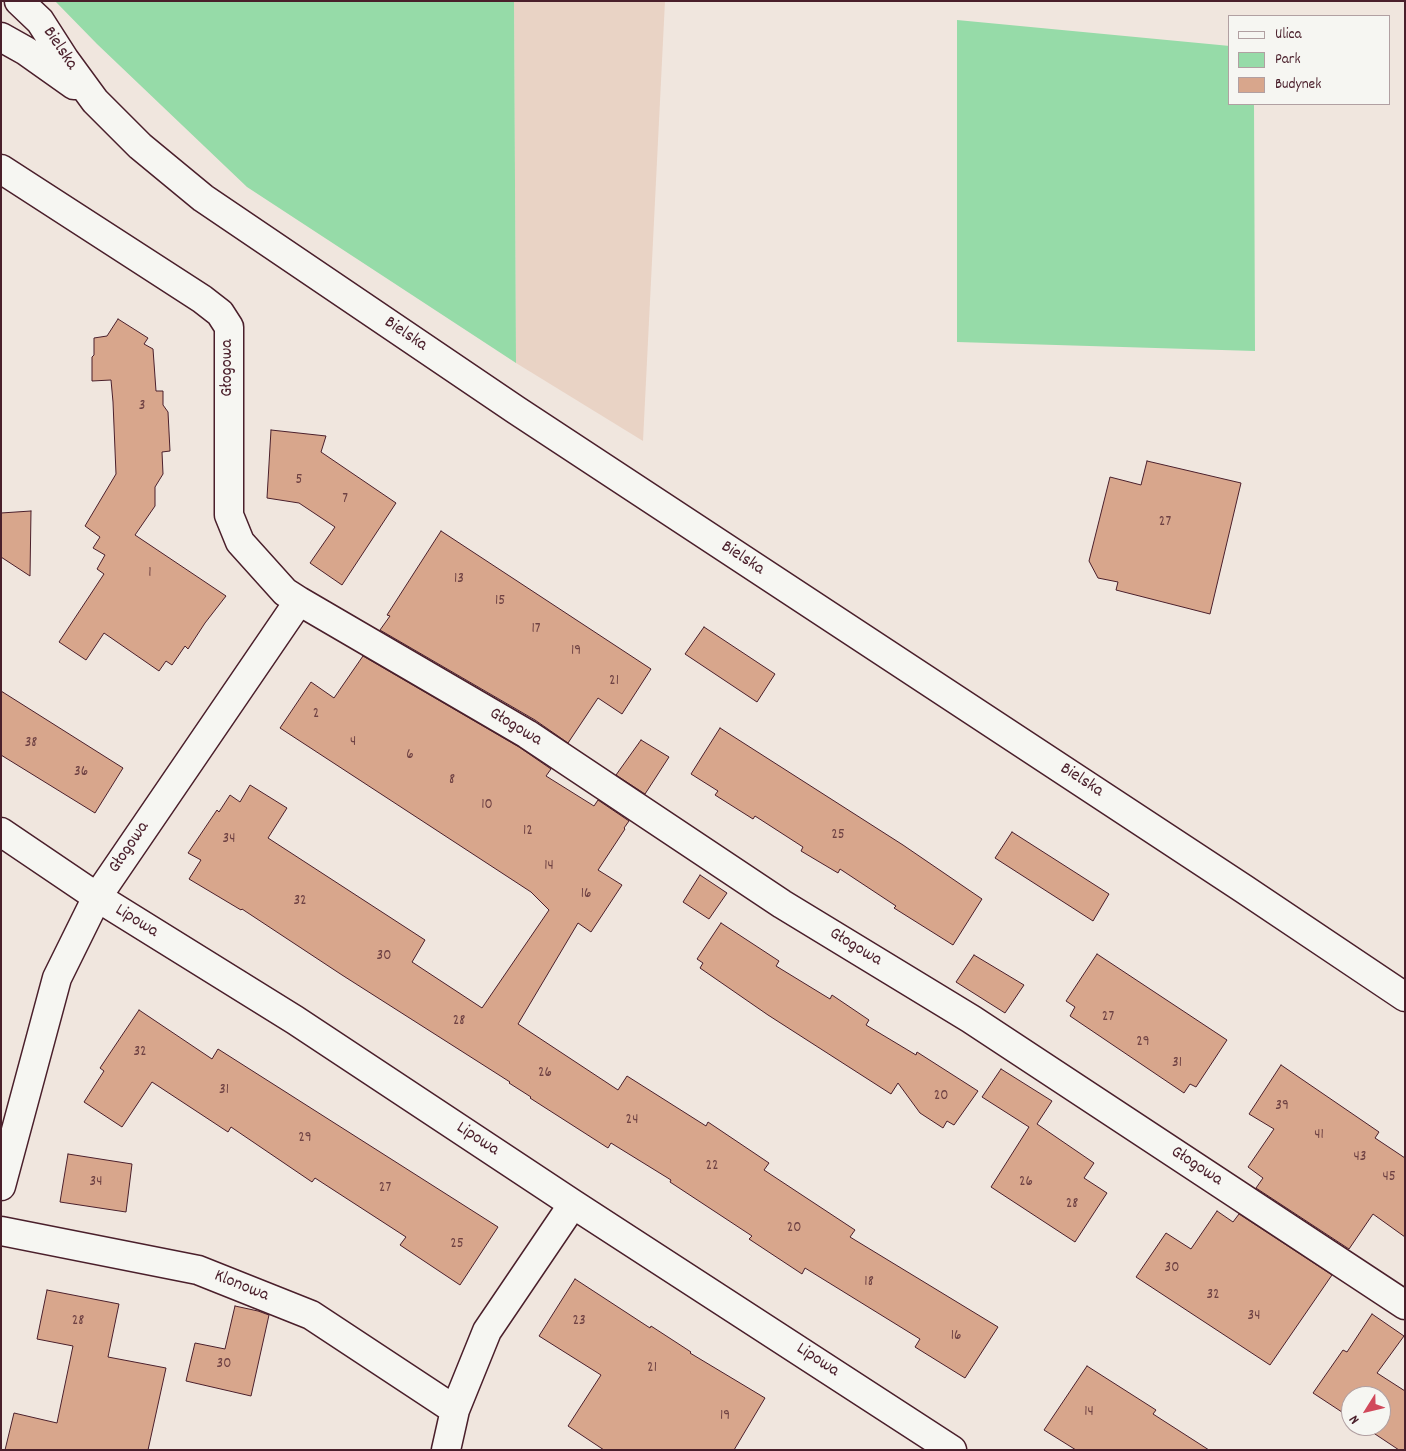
<!DOCTYPE html>
<html>
<head>
<meta charset="utf-8">
<style>
	body { margin:0 }
	#map { position:relative; width:1406px; height:1451px; overflow:hidden; background:#f0e6de; font-family:Dekko,sans-serif }
	canvas { display:block }
	.frame { position:absolute; inset:0; border:2px solid #4a1f2b; pointer-events:none }
	.legend { position:absolute; left:1228px; top:15px; width:162px; height:90px; box-sizing:border-box; background:#f6f6f2; border:1px solid #b1a0a2; margin:0; padding:6px 9px; list-style:none; font-size:15px; color:#4a1f2b }
	.legend li { display:flex; align-items:center; gap:10px; height:25px }
	.legend b { width:25px; border:1px solid #b1a0a2 }
	.north { position:absolute; left:1341px; top:1386px; width:50px; height:50px; box-sizing:border-box; background:#f6f6f2; border:1px solid #b1a0a2; border-radius:50%; rotate:234deg; font-size:14px; font-weight:700; line-height:20px; text-align:center; color:#4a1f2b }
	.north::after { content:''; display:block; margin:auto; width:18px; height:22px; background:#d1495b; clip-path:polygon(50% 0,100% 100%,50% 72%,0 100%) }
</style>
</head>
<body>
<div id="map">
<canvas width="1406" height="1451"></canvas>
<div class="frame"></div>
<ul class="legend">
<li><b style="height:6px;background:#f6f6f2"></b>Ulica</li>
<li><b style="height:14px;background:#96dba8"></b>Park</li>
<li><b style="height:14px;background:#d8a68c"></b>Budynek</li>
</ul>
<div class="north">N</div>
</div>
<script>
const ctx = document.querySelector('canvas').getContext('2d');
ctx.lineJoin = 'round';
function fill(path, color) { ctx.fillStyle = color; ctx.fill(path, 'evenodd'); }
const poly = rows => new Path2D(rows.map(r => 'M' + r).join(''));
function trace(path, color, width, dash) { ctx.strokeStyle = color; ctx.lineWidth = width; ctx.lineCap = dash ? 'butt' : 'round'; ctx.setLineDash(dash || []); ctx.stroke(path); }
function write(font, color, halo, rows, align = 'center') {
  ctx.font = font + ' Dekko,sans-serif'; ctx.lineWidth = 4; ctx.setLineDash([]); ctx.textBaseline = 'middle'; ctx.strokeStyle = halo; ctx.fillStyle = color; for (const [text, x, y, turn = 0] of rows) {
    ctx.save(); ctx.translate(x, y); ctx.rotate((+turn || 0) * Math.PI / 180); ctx.textAlign = isNaN(turn) ? turn : align; if (halo) ctx.strokeText(text, 0, 0); ctx.fillText(text, 0, 0); ctx.restore();
  }
}
const built = poly([
	[514,1,665,1,643,441,516,363]
]);
const green = poly([
	[55,1,514,1,516,363,247,187,97,44],
	[957,20,1230,46,1230,104,1254,104,1255,351,957,342]
]);
const building = poly([
	[118,319,148,338,144,344,153,349,156,391,163,391,163,405,168,412,170,451,162,452,163,474,155,487,155,506,135,535,226,596,205,623,188,649,185,646,172,665,166,661,159,671,104,633,86,660,59,642,104,574,97,569,105,555,93,548,100,537,85,526,116,474,113,402,111,380,92,381,92,357,94,355,94,338,107,336,118,319],
	[271,430,326,436,321,452,396,503,342,585,310,563,335,527,299,503,267,498,271,430],
	[1147,461,1241,483,1210,614,1116,590,1118,582,1098,578,1089,561,1110,477,1141,485,1147,461],
	[31,511,30,576,1,557,1,513,31,511],
	[441,531,651,669,622,714,598,698,568,743,535,720,380,630,390,616,387,615,441,531],
	[704,627,775,674,757,702,685,654,704,627],
	[363,656,519,747,551,769,546,776,594,806,598,800,629,821,624,828,625,829,598,870,622,885,591,932,578,923,518,1024,618,1090,627,1076,706,1126,708,1122,769,1163,764,1170,855,1230,850,1237,998,1327,965,1378,915,1347,920,1339,805,1268,802,1274,749,1239,752,1236,670,1182,671,1180,611,1143,608,1148,530,1098,531,1097,509,1083,510,1082,342,975,242,909,241,910,189,879,201,860,188,853,217,810,219,812,230,795,240,802,250,785,287,808,268,838,425,940,412,962,482,1008,549,910,531,892,280,728,311,682,334,698,363,656],
	[1,691,123,768,95,813,1,755,1,691],
	[720,728,903,845,982,899,953,945,894,908,896,906,840,869,838,873,801,851,803,847,755,816,753,819,715,795,718,791,691,774,720,728],
	[641,740,669,757,645,794,616,775,641,740],
	[1012,832,1109,894,1093,921,995,858,1012,832],
	[700,875,727,893,709,919,683,902,700,875],
	[721,923,779,961,776,966,830,999,832,995,869,1020,866,1025,916,1055,917,1052,978,1091,954,1125,947,1121,943,1128,920,1113,898,1083,891,1094,768,1015,700,968,703,963,697,959,721,923],
	[1097,954,1227,1040,1196,1087,1190,1084,1184,1093,1070,1016,1075,1007,1066,1001,1097,954],
	[974,955,1024,985,1005,1013,956,982,974,955],
	[139,1010,212,1059,218,1049,498,1227,460,1285,400,1245,406,1237,315,1178,312,1182,231,1127,228,1132,152,1082,122,1127,84,1102,104,1071,100,1068,139,1010],
	[1281,1065,1379,1132,1375,1138,1405,1158,1405,1237,1373,1214,1349,1249,1256,1188,1263,1178,1248,1167,1274,1129,1249,1114,1281,1065],
	[1001,1069,1052,1101,1037,1124,1094,1163,1084,1178,1107,1193,1075,1242,991,1187,1029,1127,982,1097,1001,1069],
	[68,1154,132,1164,126,1212,60,1202,68,1154],
	[1217,1211,1233,1222,1239,1214,1332,1275,1270,1365,1136,1277,1166,1233,1191,1249,1217,1211],
	[575,1279,650,1328,651,1326,691,1352,690,1353,765,1398,734,1450,604,1450,568,1426,601,1375,539,1336,575,1279],
	[47,1290,119,1304,108,1357,166,1368,148,1450,5,1450,14,1413,57,1423,73,1346,37,1339,47,1290],
	[235,1306,258,1311,269,1315,251,1396,186,1381,195,1343,225,1349,235,1306],
	[1372,1314,1404,1336,1377,1373,1405,1391,1405,1450,1399,1450,1363,1426,1381,1426,1381,1396,1351,1396,1351,1418,1313,1393,1343,1350,1347,1352,1372,1314],
	[1087,1366,1156,1410,1153,1414,1209,1450,1076,1450,1044,1430,1087,1366]
]);
const street = poly([
	[1,169,202,299,220,313,229,327,229,515,240,542,285,592,299,601],
	[1,832,97,897,295,1020,573,1204,952,1450],
	[1,1186,57,978,97,897,299,601,527,734,782,904,971,1019,1405,1305],
	[1,1231,198,1270,311,1315,455,1410],
	[446,1450,455,1410,487,1331,573,1204]
]);
const secondary = poly([
	[19,1,40,21,65,60,95,101,140,146,203,198,516,410,1244,889,1405,997],
	[1,37,26,51,74,85]
]);
const numberNames = [
	["3",142,407],
	["5",299,481],
	["7",345,500],
	["27",1165,523],
	["1",150,574],
	["13",459,580],
	["15",500,602],
	["17",536,630],
	["19",576,652],
	["21",614,682],
	["2",316,715],
	["4",353,743],
	["38",31,744],
	["6",410,756],
	["36",81,773],
	["8",452,781],
	["10",487,806],
	["12",528,832],
	["25",838,836],
	["34",229,840],
	["14",549,867],
	["16",586,895],
	["32",300,902],
	["30",384,957],
	["27",1108,1018],
	["28",459,1022],
	["29",1143,1043],
	["32",140,1053],
	["31",1177,1064],
	["26",545,1074],
	["31",224,1091],
	["20",941,1097],
	["39",1282,1107],
	["24",632,1121],
	["41",1319,1136],
	["29",305,1139],
	["43",1360,1158],
	["22",712,1167],
	["45",1389,1178],
	["34",96,1183],
	["26",1026,1183],
	["27",385,1189],
	["28",1072,1205],
	["20",794,1229],
	["25",457,1245],
	["30",1172,1269],
	["18",869,1283],
	["32",1213,1296],
	["34",1254,1317],
	["28",78,1322],
	["23",579,1322],
	["16",956,1337],
	["30",224,1365],
	["21",652,1369],
	["14",1089,1413],
	["19",725,1417]
];
const streetNames = [
	["Bielska",59,49,56],
	["Bielska",405,335,34],
	["Głogowa",229,368,-90],
	["Bielska",742,559,33],
	["Głogowa",515,728,31],
	["Bielska",1081,781,33],
	["Głogowa",130,848,-56],
	["Lipowa",136,922,32],
	["Głogowa",855,948,31],
	["Lipowa",477,1140,33],
	["Głogowa",1196,1167,33],
	["Klonowa",241,1287,22],
	["Lipowa",817,1361,33]
];
fill(built, '#e9d3c5');
fill(green, '#96dba8');
fill(building, '#d8a68c');
trace(building, '#4a1f2b', 1);
trace(street, '#4a1f2b', 31);
trace(secondary, '#4a1f2b', 31);
trace(street, '#f6f6f2', 28);
trace(secondary, '#f6f6f2', 28);
write('15px', '#6e4143', null, numberNames);
write('18px', '#4a1f2b', '#f6f6f2', streetNames);
</script>
</body>
</html>
